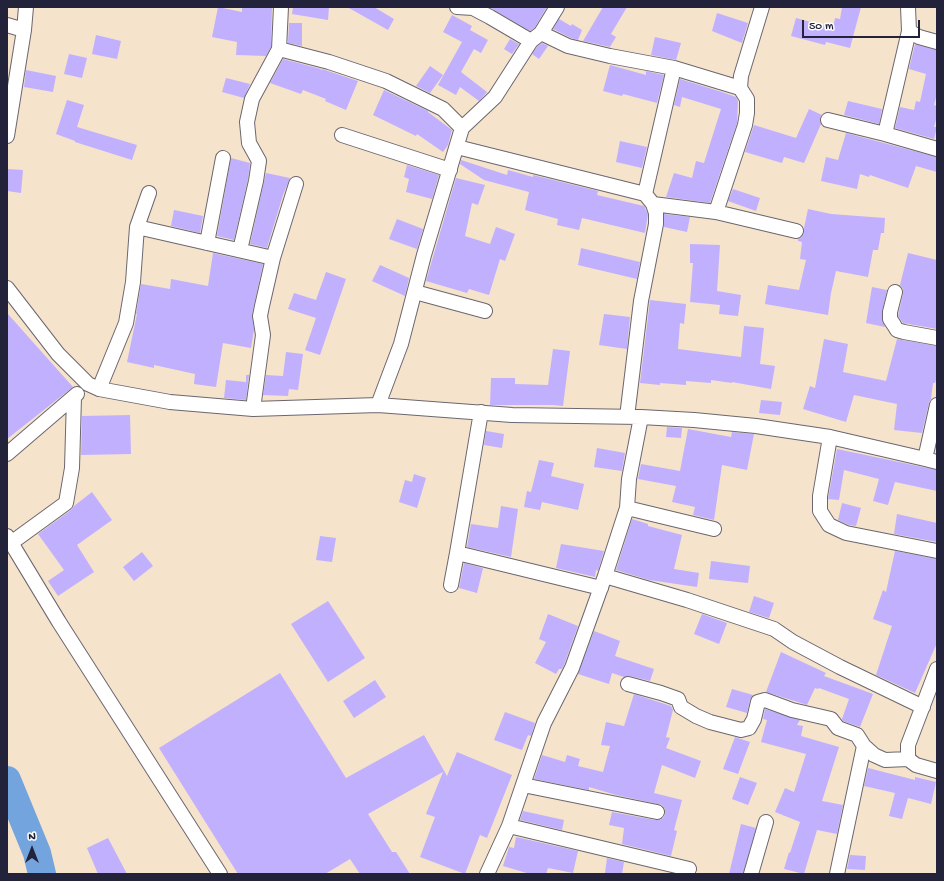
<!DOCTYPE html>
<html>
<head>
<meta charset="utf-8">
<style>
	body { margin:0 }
	#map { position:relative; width:944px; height:881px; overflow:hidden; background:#f5e3cc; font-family:"Gochi Hand",sans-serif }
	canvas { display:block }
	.frame { position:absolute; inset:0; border:8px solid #22223b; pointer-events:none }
	.north { position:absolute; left:12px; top:829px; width:40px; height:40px; -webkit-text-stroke:3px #fff; paint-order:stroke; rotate:0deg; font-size:11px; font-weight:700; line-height:16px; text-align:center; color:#22223b }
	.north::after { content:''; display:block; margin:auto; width:14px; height:18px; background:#22223b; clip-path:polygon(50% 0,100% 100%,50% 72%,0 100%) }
	.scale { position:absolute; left:802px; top:20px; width:118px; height:18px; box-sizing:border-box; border:2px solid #22223b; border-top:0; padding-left:5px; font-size:12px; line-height:14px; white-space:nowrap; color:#22223b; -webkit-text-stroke:3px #fff; paint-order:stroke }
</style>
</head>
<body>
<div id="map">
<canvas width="944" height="881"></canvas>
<div class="frame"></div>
<div class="north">N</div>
<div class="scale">50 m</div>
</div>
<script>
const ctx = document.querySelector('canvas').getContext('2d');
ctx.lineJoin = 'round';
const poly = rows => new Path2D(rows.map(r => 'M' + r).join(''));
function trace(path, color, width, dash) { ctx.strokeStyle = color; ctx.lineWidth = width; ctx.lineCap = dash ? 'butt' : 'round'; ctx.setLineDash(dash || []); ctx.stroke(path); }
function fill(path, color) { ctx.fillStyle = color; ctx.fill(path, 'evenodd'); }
const river = poly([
	[7,780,37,853,42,874]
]);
const building = poly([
	[218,7,242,12,242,7,272,7,271,47,266,56,236,55,237,42,212,37],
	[293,7,329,7,328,20,292,14],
	[347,7,374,7,394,19,388,30],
	[489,7,547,7,535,27,530,31],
	[603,7,627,7,611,34,616,37,610,47,583,41],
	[842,7,861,7,850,48,826,42,825,45,791,36,796,18,833,28,835,18,840,19],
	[717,13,748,23,742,43,712,31],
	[452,15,472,26,470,30,488,40,481,53,474,49,461,72,487,92,479,101,460,87,456,95,438,85,462,42,443,32],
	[559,19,571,26,572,24,582,30,578,40,571,38,553,29],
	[289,23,302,23,302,46,288,43],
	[96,35,121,41,117,59,92,54],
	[655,37,681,43,676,60,651,55],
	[510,39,519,44,512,54,504,49],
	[542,43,548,46,539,59,532,54,537,47],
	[915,44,937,50,937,94,934,105,937,106,937,116,934,127,937,127,934,139,895,128,900,107,914,110,916,101,920,102,926,74,909,69],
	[69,54,87,58,82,78,64,74],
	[283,59,321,69,321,71,322,69,358,81,346,110,325,101,326,99,303,90,301,94,270,83],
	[610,65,646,75,646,71,664,75,657,103,623,94,622,96,603,91],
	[430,66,443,75,430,93,416,86],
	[26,70,56,76,53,92,24,87],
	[226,78,250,84,244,98,222,92],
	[680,79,722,92,736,97,738,101,737,123,710,203,666,197,674,173,692,178,696,161,704,163,721,109,682,97,680,107,674,105],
	[384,90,428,111,428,112,452,130,448,145,443,152,417,134,416,136,373,115],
	[67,100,84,105,77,127,137,145,132,160,75,142,75,141,56,134],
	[848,101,882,109,879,124,844,115],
	[809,109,822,115,820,118,821,124,804,163,784,157,782,163,745,152,754,125,796,138],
	[846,133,937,157,937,172,916,166,908,188,870,175,869,177,860,174,857,189,821,181,826,157,838,160],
	[620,141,647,147,642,168,616,162],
	[231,158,250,163,248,179,234,240,217,236],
	[461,160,507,175,508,170,533,177,533,175,598,191,597,195,644,206,648,214,645,233,582,218,579,230,557,225,558,219,525,210,529,192,484,180,460,164],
	[407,165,439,175,432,199,406,192,409,179,404,177],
	[7,169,23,170,21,193,7,191],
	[266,173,290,178,283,195,267,248,250,244],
	[456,178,485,185,478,205,472,203,465,236,490,244,496,227,515,234,505,261,500,259,489,295,469,289,467,293,426,281],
	[733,189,760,198,756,211,728,201],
	[808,209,831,214,885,218,884,233,881,233,878,250,873,250,868,277,836,271,831,293,828,315,765,304,768,285,799,290,806,260,800,259,802,242,798,241,798,239,802,237,804,233,804,228],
	[174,210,203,216,200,233,171,226],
	[664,214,690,217,687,232,664,227],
	[397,219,423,229,417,249,389,239],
	[690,244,720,245,717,291,741,295,738,316,719,314,720,305,690,302,693,263,690,263],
	[581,248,640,262,637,279,578,265],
	[213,253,263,264,252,314,254,330,251,348,223,343,216,387,194,384,195,374,154,365,154,368,127,362,137,314,136,314,141,284,170,289,171,279,208,286],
	[908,253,937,260,937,329,903,323,898,316,903,294,903,289,900,285],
	[380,265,409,278,405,296,372,281],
	[326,272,346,279,320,355,305,350,316,318,288,309,294,293,316,300],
	[872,287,887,290,882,312,882,319,885,327,866,323],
	[650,300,686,304,684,324,680,323,678,349,741,357,744,326,764,328,760,364,775,366,771,389,732,382,732,383,711,380,711,383,686,381,686,385,660,383,660,385,640,383],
	[7,313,73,387,7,439],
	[604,314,630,317,627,349,599,345],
	[824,339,848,344,843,372,886,381,897,339,937,346,937,377,935,383,933,383,931,399,929,403,922,433,894,430,897,404,854,395,846,422,803,409,810,386,815,388],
	[553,349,570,351,563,406,553,405,490,405,491,378,515,378,515,384,548,385],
	[286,352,303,354,298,390,289,389,288,396,263,395,266,375,283,376],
	[246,375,249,375,246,400,224,398,226,380,246,382],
	[761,400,782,402,780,415,759,413],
	[130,415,131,454,81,455,82,416],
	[667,427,682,428,681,438,666,437],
	[688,429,731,437,732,432,754,434,747,470,722,465,714,520,693,515,695,507,672,502,676,486,638,479,641,464,680,471],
	[486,431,504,434,502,448,484,445],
	[597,448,625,453,622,471,594,467],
	[837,449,937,470,937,491,895,482,888,505,873,501,879,479,844,470,839,500,828,499],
	[539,460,554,463,551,476,584,484,578,510,542,502,540,510,524,507,527,491,531,492],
	[414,474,426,478,417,508,399,502,405,480,412,482],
	[92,492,112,520,77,545,94,572,58,596,48,581,64,570,38,534,71,510,74,506],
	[842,503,861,508,856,526,849,525,838,520],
	[501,506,518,509,511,557,467,547,471,524,498,528],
	[897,514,937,523,937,542,894,534],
	[632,519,648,524,648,526,682,535,674,569,699,573,697,587,649,580,616,570],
	[320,536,336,538,332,562,316,560],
	[561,544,604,551,598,571,596,570,595,577,556,568],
	[895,551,937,559,937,643,915,693,876,675,892,626,873,619,883,590,886,592],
	[142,552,153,566,134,581,123,567],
	[711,561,750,566,748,583,709,579],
	[464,563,483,568,477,593,459,588],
	[754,596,774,603,769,618,749,612],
	[328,601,365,658,328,682,291,624],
	[548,614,578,626,564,665,562,669,559,669,556,674,535,663,546,642,539,639],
	[702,614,727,623,719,644,694,634],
	[594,631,620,641,615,656,654,669,650,681,630,676,624,677,612,673,609,684,578,674],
	[781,652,826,673,824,676,873,694,860,727,843,721,842,719,849,699,819,688,818,689,815,688,807,705,766,692],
	[280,673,346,778,424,735,447,776,457,752,512,775,487,838,480,835,465,874,420,857,435,817,426,814,443,772,368,814,392,852,396,852,410,874,360,874,350,859,325,874,238,874,159,748],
	[375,680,386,697,354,718,343,701],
	[732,689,753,695,750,700,747,713,726,707],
	[634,694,671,706,673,710,666,737,670,738,666,748,701,761,695,778,662,765,654,793,682,800,674,830,677,831,671,856,622,844,624,828,609,825,612,812,655,820,660,820,664,817,665,813,665,809,662,805,616,795,589,787,589,790,534,779,542,755,565,762,567,755,580,759,578,766,603,772,610,746,601,745,606,722,624,726],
	[765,709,800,720,797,725,803,726,801,736,839,747,822,801,843,805,837,834,817,830,804,874,784,869,789,852,790,853,800,822,775,812,785,788,794,792,806,754,761,742,767,720,763,719],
	[505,712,535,723,531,736,528,735,522,750,494,740],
	[735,737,750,742,738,774,723,769],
	[868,768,915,780,915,777,936,782,931,804,908,798,902,819,889,816,895,793,864,786],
	[740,777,757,783,748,805,732,799],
	[523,811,564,820,562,830,520,820],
	[741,824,756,828,743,874,729,874],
	[516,837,578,851,573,873,548,868,546,874,530,874,503,866,509,847,514,848],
	[108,838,127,874,98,874,87,848],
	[850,855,866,856,865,870,847,869],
	[607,858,624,862,622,874,605,873]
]);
const street = poly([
	[281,7,279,49,329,62,386,81,443,109,462,128,424,255,401,344,378,405],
	[457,7,473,8,490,17,531,41],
	[908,7,909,31,919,37,937,42],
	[7,25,24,30],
	[541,33,568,46,610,56,674,68,740,88],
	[828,120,885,134,937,149],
	[462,128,495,97,531,41,541,33,557,7],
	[885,134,909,31],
	[342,135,450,170],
	[7,136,24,30,26,7],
	[457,147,645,194,653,204,656,213,656,224,641,301,627,417],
	[645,194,674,68],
	[653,204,716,212,796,231],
	[716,212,745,125,747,113,747,99,740,88,741,76,762,7],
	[137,227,273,258],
	[207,243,223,158],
	[240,250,256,181,259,161,249,143,247,122,252,99,279,49],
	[7,288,58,354,88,384,99,389,170,402,253,409,378,405,512,415,641,417,694,420,756,426,830,437,925,459,937,462],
	[415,292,485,311],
	[895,292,890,312,890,319,894,325,897,330,904,332,937,338],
	[99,389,126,323,133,282,137,227,149,193],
	[253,409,263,335,260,316,262,306,273,258,296,184],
	[830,437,820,496,820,511,829,525,846,533,937,551],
	[7,454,77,394],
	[925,459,937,405],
	[627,508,714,529],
	[7,536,59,622,220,874],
	[11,543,66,503,72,468,74,397],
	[457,553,601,588],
	[605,576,687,600,774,629,793,642,840,667,923,707],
	[451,585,457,553,481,412],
	[937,669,908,745,908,759,916,765,937,771],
	[628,684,661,693,678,699,681,707,696,716,710,722,741,730,749,728,754,719,758,702,765,700,792,710,831,719,838,728,857,735,864,746,874,755,885,760,908,759],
	[523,785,657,812],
	[509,826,689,869],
	[487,874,509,826,544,723,572,668,605,576,627,508,629,479,641,417],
	[751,874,766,822],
	[837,874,864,746]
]);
trace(river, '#73a4de', 28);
fill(building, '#c1b0fe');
trace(street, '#6c666e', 16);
trace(street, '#fff', 14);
</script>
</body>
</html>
